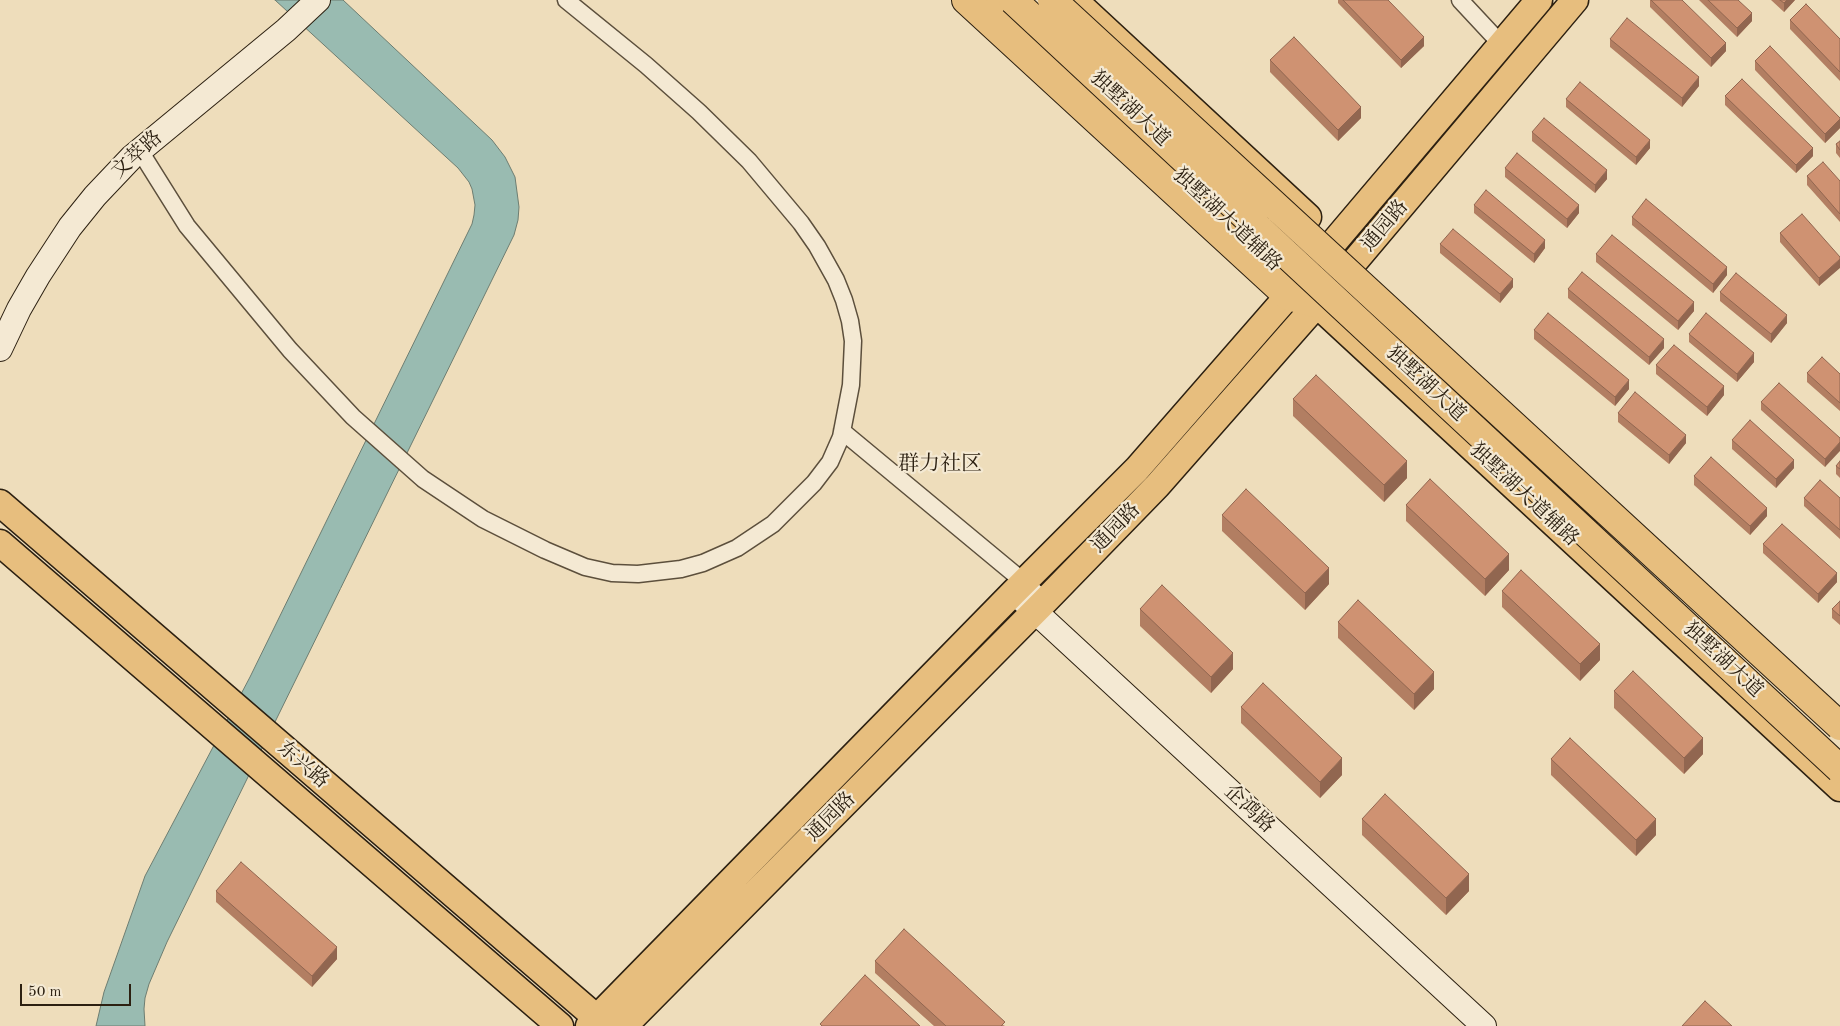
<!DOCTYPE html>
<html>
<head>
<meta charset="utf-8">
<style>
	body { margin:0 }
	#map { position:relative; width:1840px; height:1026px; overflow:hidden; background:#edb; font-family:"Old Standard TT",serif }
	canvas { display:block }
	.scale { position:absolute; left:20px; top:984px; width:111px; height:22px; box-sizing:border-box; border:2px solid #2c2011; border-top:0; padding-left:6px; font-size:15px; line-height:18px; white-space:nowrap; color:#2c2011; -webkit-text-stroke:4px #f4e9d3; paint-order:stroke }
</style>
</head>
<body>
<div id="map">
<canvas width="1840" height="1026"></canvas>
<div class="scale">50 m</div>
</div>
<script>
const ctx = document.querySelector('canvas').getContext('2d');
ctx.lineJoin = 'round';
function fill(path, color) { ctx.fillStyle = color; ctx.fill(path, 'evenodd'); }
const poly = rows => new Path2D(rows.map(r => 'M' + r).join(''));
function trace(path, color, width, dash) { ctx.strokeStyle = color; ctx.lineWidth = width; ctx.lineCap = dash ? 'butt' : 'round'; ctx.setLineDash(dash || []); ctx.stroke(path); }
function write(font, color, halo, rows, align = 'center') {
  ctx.font = font + ' "Old Standard TT","Noto Serif SC",serif'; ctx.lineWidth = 4.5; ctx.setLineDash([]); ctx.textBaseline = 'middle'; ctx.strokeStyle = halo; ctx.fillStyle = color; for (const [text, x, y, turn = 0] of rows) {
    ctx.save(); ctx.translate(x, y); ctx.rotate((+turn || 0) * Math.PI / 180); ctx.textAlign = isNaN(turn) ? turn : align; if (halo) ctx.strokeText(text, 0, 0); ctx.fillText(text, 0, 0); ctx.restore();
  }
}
const water = poly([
	[275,0,343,0,492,140,505,157,515,177,519,207,518,220,514,235,167,942,149,984,145,998,144,1009,145,1026,96,1026,104,992,145,876,250,677,472,224,474,215,475,205,472,189,469,182,458,168,275,0]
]);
const street = poly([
	[1460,0,1501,44],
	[140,151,187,226,290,350,353,417,423,479,483,519,545,550,585,567,612,573,638,574,681,569,703,563,737,548,773,524,814,483,830,462,841,437,851,385,853,341,850,321,844,300,836,280,817,246,801,223,749,161,699,112,646,65,566,0],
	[842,431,1024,582,1045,601]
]);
const secondary = poly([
	[0,349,19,309,38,276,70,227,95,196,132,157,286,30,318,0],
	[1014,592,1484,1026]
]);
const primary = poly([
	[988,0,1840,788],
	[1074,0,1308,217],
	[1312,268,1539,0],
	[0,503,606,1026],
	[0,543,560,1026],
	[589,1026,1014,592,1137,469,1288,296],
	[624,1026,1045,601,1157,486,1355,261,1575,0]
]);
const highway = poly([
	[966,0,1288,296,1318,304]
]);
const highwayBridge = poly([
	[1013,0,1840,769],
	[1052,0,1840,726]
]);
const wall = poly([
	[1338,0,1388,0,1424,46,1401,68,1338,3],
	[1650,0,1682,0,1726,51,1711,67,1650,7],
	[1699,0,1738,0,1752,21,1737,37],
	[1771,0,1795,0,1784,12],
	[1790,20,1840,39,1840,81,1790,29],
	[1610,39,1699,86,1682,107,1610,47],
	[1270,60,1361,118,1338,141,1270,72],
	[1755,61,1840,118,1840,128,1825,143,1755,70],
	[1725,96,1813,156,1796,173,1725,105],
	[1566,99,1650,148,1636,165,1566,107],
	[1532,132,1607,179,1595,193,1532,141],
	[1840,141,1840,158,1836,153,1836,144],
	[1505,168,1579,213,1567,228,1505,177],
	[1807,176,1840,181,1840,222,1807,185],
	[1474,205,1545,248,1534,263,1474,213],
	[1632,217,1727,275,1713,293,1632,225],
	[1780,233,1840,257,1819,286,1780,242],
	[1440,244,1513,287,1500,303,1440,253],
	[1596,254,1694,311,1678,330,1596,262],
	[1568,289,1664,348,1649,365,1568,298],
	[1720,292,1787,323,1771,343,1720,301],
	[1534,330,1629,389,1615,406,1534,339],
	[1689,334,1754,362,1737,382,1689,342],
	[1656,365,1724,395,1707,416,1656,374],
	[1807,373,1840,374,1840,411,1807,382],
	[1293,399,1407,478,1384,502,1293,416],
	[1761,402,1840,438,1825,467,1761,410],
	[1618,413,1686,443,1669,464,1618,422],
	[1732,440,1794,468,1776,488,1732,449],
	[1840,461,1840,478,1836,474,1836,466],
	[1694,476,1767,516,1750,535,1694,485],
	[1804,498,1840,498,1840,539,1804,506],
	[1406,505,1509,570,1485,596,1406,521],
	[1222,515,1329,584,1305,610,1222,531],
	[1763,544,1837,582,1818,603,1763,553],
	[1502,591,1600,660,1580,681,1502,607],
	[1840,601,1840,625,1832,618,1832,609],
	[1140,609,1233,669,1211,693,1140,626],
	[1338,622,1434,689,1414,710,1338,638],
	[1614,691,1703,754,1684,774,1614,708],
	[1241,707,1342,775,1320,798,1241,723],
	[1551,759,1656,835,1636,856,1551,775],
	[1362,819,1469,891,1446,915,1362,835],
	[216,891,337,959,312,987,216,902],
	[875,961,1005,1026,934,1026,875,973]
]);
const shadedWall = poly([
	[1787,0,1795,0,1784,12,1784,3],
	[1752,13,1752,21,1737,37,1737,28],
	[1424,37,1424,46,1401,68,1401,60],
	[1726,43,1726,51,1711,67,1711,58],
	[1699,77,1699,86,1682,107,1682,98],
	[1361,107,1361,118,1338,141,1338,130],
	[1840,119,1840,128,1825,143,1825,134],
	[1650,140,1650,148,1636,165,1636,157],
	[1813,148,1813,156,1796,173,1796,165],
	[1607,170,1607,179,1595,193,1595,185],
	[1579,205,1579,213,1567,228,1567,219],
	[1545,240,1545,248,1534,263,1534,254],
	[1840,259,1840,268,1819,286,1819,278],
	[1727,267,1727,275,1713,293,1713,284],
	[1513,279,1513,287,1500,303,1500,294],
	[1694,302,1694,311,1678,330,1678,321],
	[1787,315,1787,323,1771,343,1771,334],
	[1664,339,1664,348,1649,365,1649,357],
	[1754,353,1754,362,1737,382,1737,374],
	[1629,380,1629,389,1615,406,1615,397],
	[1724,386,1724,395,1707,416,1707,407],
	[1686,435,1686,443,1669,464,1669,455],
	[1840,442,1840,451,1825,467,1825,459],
	[1794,460,1794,468,1776,488,1776,479],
	[1407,461,1407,478,1384,502,1384,485],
	[1767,508,1767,516,1750,535,1750,526],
	[1509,554,1509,570,1485,596,1485,579],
	[1329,568,1329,584,1305,610,1305,593],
	[1837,573,1837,582,1818,603,1818,594],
	[1600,644,1600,660,1580,681,1580,664],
	[1233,653,1233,669,1211,693,1211,677],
	[1434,672,1434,689,1414,710,1414,694],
	[1703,738,1703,754,1684,774,1684,758],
	[1342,758,1342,775,1320,798,1320,782],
	[1656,819,1656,835,1636,856,1636,840],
	[1469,874,1469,891,1446,915,1446,898],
	[337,947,337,959,312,987,312,976]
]);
const building = poly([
	[1343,0,1388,0,1424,37,1401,60,1343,0],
	[1651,0,1682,0,1726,43,1711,58,1651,0],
	[1708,0,1738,0,1752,13,1737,28,1708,0],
	[1780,0,1787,0,1784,3,1780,0],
	[1806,4,1840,39,1840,72,1790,20,1806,4],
	[1627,18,1699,77,1682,98,1610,39,1627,18],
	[1294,37,1361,107,1338,130,1270,60,1294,37],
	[1770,46,1840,118,1840,119,1825,134,1755,61,1770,46],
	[1742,79,1813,148,1796,165,1725,96,1742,79],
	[1580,82,1650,140,1636,157,1566,99,1580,82],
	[1544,118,1607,170,1595,185,1532,132,1544,118],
	[1840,141,1840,150,1836,144,1840,141],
	[1517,153,1579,205,1567,219,1505,168,1517,153],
	[1823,162,1840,181,1840,214,1807,176,1823,162],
	[1486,190,1545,240,1534,254,1474,205,1486,190],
	[1646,199,1727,267,1713,284,1632,217,1646,199],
	[1802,214,1840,257,1840,259,1819,278,1780,233,1802,214],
	[1453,229,1513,279,1500,294,1440,244,1453,229],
	[1612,235,1694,302,1678,321,1596,254,1612,235],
	[1582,272,1664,339,1649,357,1568,289,1582,272],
	[1736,273,1787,315,1771,334,1720,292,1736,273],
	[1548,313,1629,380,1615,397,1534,330,1548,313],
	[1706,313,1754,353,1737,374,1689,334,1706,313],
	[1674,345,1724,386,1707,407,1656,365,1674,345],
	[1822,357,1840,374,1840,403,1807,373,1822,357],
	[1316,375,1407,461,1384,485,1293,399,1316,375],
	[1779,383,1840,438,1840,442,1825,459,1761,402,1779,383],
	[1635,392,1686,435,1669,455,1618,413,1635,392],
	[1750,420,1794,460,1776,479,1732,440,1750,420],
	[1711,457,1767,508,1750,526,1694,476,1711,457],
	[1840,461,1840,469,1836,466,1840,461],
	[1430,479,1509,554,1485,579,1406,505,1430,479],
	[1820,480,1840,498,1840,530,1804,498,1820,480],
	[1246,489,1329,568,1305,593,1222,515,1246,489],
	[1782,524,1837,573,1818,594,1763,544,1782,524],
	[1521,570,1600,644,1580,664,1502,591,1521,570],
	[1162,585,1233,653,1211,677,1140,609,1162,585],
	[1358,600,1434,672,1414,694,1338,622,1358,600],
	[1840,601,1840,616,1832,609,1840,601],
	[1633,671,1703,738,1684,758,1614,691,1633,671],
	[1263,683,1342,758,1320,782,1241,707,1263,683],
	[1570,738,1656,819,1636,840,1551,759,1570,738],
	[1385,794,1469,874,1446,898,1362,819,1385,794],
	[241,862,337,947,312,976,216,891,241,862],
	[904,929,1005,1022,1001,1026,946,1026,875,961,904,929],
	[865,975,920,1026,822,1026,820,1024,865,975],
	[1705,1001,1732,1026,1682,1026,1705,1001]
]);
const streetNames = [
	["独墅湖大道",1130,109,43],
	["文萃路",137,155,-42],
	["独墅湖大道辅路",1227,220,43],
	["通园路",1385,226,-50],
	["独墅湖大道",1426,384,43],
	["独墅湖大道辅路",1524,495,43],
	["通园路",1116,528,-46],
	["独墅湖大道",1723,660,43],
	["东兴路",303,765,41],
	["企鸿路",1249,809,43],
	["通园路",831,817,-45]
];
const neighbourhoodNames = [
	["群力社区",940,464]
];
fill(water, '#99bbb1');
trace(water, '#6d7d71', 1);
trace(street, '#5c4f3c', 19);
trace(secondary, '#2c2011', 26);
trace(primary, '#2c2011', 29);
trace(highway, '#2c2011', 30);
trace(street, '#f4e9d3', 16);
trace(secondary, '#f4e9d3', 24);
trace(primary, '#e7be7e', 26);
trace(highway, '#e7be7e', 28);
trace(highwayBridge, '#2c2011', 30, []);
trace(highwayBridge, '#e7be7e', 28);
fill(wall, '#b27e62');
fill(shadedWall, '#916650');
fill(building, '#cf9272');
trace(building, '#916650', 1);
write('20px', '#2c2011', '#f4e9d3', streetNames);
write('21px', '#2c2011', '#f4e9d3', neighbourhoodNames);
</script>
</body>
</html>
